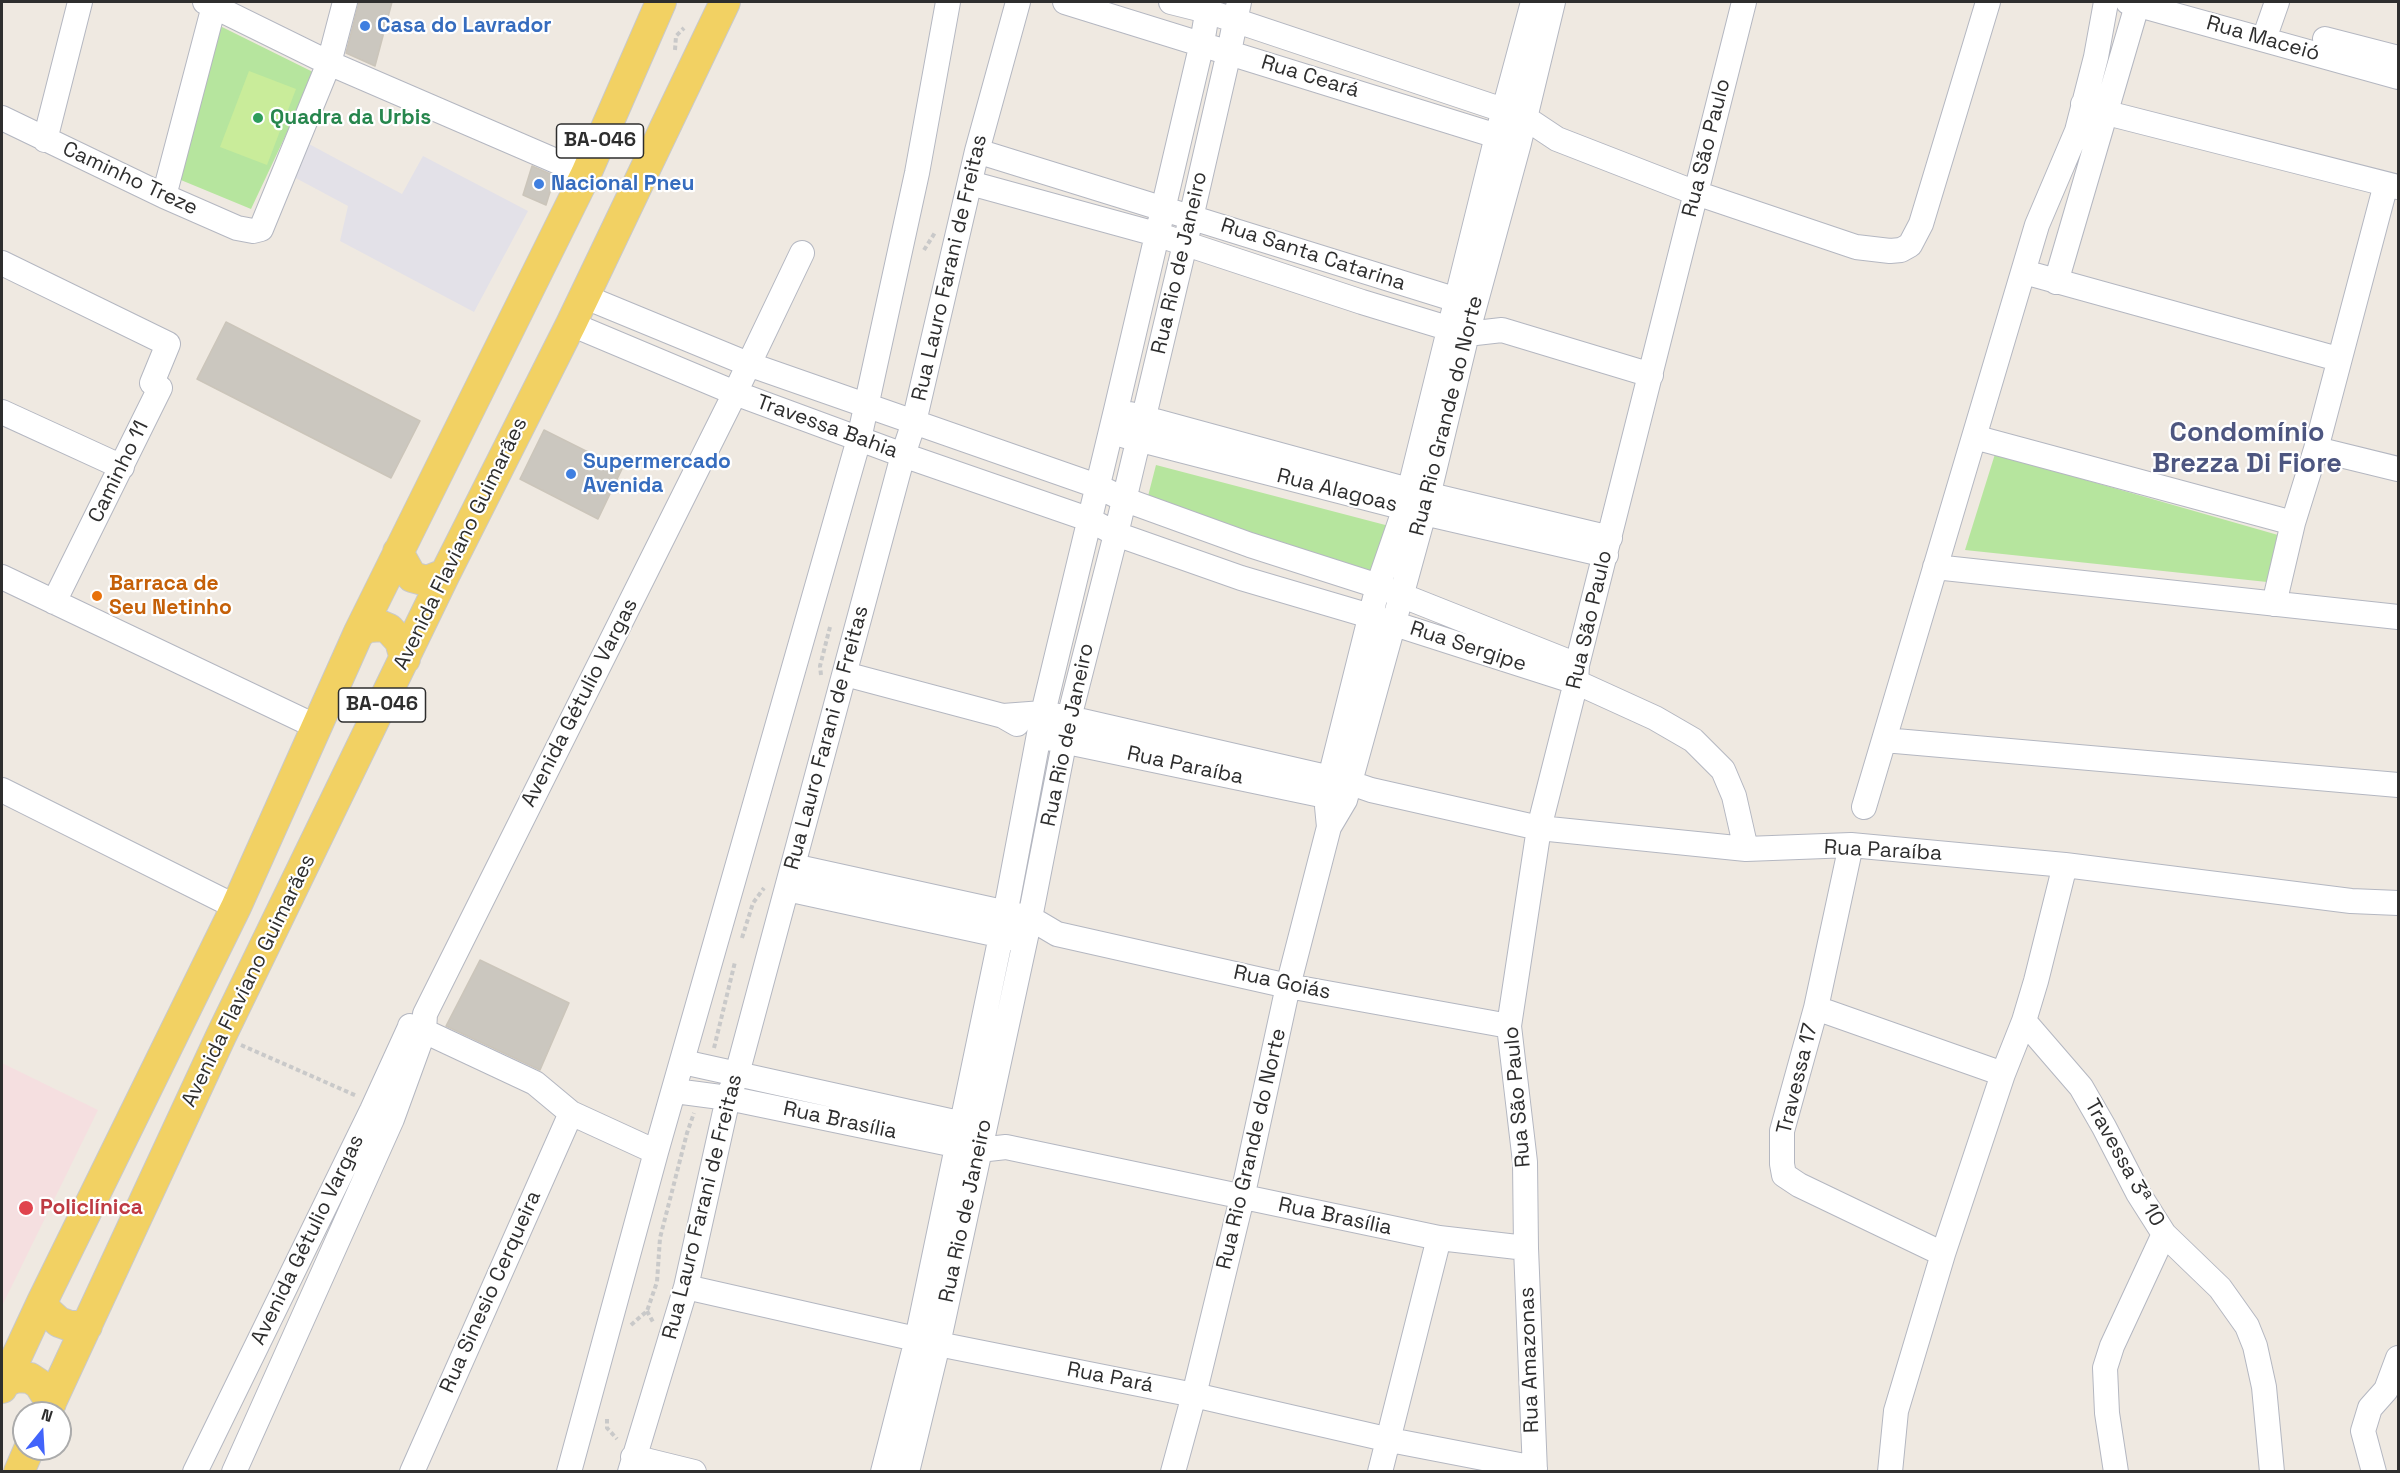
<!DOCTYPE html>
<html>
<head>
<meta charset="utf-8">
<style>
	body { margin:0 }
	#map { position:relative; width:2400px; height:1473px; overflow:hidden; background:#efe9e1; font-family:"Space Grotesk",sans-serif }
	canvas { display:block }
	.frame { position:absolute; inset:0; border:3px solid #2e2e2e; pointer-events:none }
	.north { position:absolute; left:12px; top:1401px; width:60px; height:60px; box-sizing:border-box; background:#fff; border:2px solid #ababab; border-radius:50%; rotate:18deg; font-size:16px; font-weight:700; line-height:24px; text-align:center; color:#2e2e2e }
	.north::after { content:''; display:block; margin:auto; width:21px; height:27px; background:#4264fb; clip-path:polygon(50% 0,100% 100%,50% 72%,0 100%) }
</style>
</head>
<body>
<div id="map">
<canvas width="2400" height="1473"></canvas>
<div class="frame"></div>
<div class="north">N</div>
</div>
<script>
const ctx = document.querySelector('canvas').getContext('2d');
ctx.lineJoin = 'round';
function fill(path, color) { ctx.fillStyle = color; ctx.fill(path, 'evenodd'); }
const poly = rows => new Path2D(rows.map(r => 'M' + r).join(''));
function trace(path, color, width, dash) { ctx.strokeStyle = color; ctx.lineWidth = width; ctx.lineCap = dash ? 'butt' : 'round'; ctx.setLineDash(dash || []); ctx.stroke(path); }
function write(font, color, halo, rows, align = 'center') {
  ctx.font = font + ' "Space Grotesk",sans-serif'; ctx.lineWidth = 4.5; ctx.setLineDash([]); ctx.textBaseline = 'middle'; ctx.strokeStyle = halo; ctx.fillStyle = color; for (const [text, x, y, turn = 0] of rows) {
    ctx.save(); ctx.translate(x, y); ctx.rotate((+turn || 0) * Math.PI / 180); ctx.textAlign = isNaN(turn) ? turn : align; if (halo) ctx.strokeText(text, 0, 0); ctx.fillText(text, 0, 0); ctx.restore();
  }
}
const industrial = poly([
	[309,144,402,194,423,156,528,211,474,312,340,241,348,206,292,176]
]);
const medical = poly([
	[2,1063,98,1110,2,1306]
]);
const green = poly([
	[218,25,315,73,251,209,176,178],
	[1995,454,2278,535,2267,582,1965,550],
	[1156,465,1393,527,1378,574,1147,500]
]);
const pitch = poly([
	[249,71,296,89,267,165,220,147]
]);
const building = poly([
	[359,2,392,2,375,66,346,53,359,2],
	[532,166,555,176,546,205,523,195,532,166],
	[226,322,420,421,391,478,197,379,226,322],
	[544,430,622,469,598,519,520,479,544,430],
	[480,960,569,1003,540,1070,446,1026,480,960]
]);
const path = poly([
	[675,50,676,36,684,28],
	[924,250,936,231],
	[821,675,820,666,830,627],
	[742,938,753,903,764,888],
	[241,1045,357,1096],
	[714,1048,735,962],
	[647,1311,653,1322],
	[631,1325,647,1311,657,1282,660,1238,687,1133,694,1113],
	[607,1419,607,1428,617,1439]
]);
const minor = poly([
	[205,2,329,63,586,174],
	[1065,2,1513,141],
	[1171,2,1207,11,1524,117,1557,139,1696,193,1856,247,1890,251,1901,250,1910,245,1921,224,1988,2],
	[2128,2,2398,77],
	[2264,39,2277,2],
	[2325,39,2398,58],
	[2083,104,2107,113,2398,187],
	[2,118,164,196,237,228,253,231,261,229,329,63,345,2],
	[45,140,80,2],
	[977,151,1470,304],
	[970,183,1156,234,1362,302,1467,334,1502,330,1651,375],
	[164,196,215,2],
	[2,263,168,344,152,383,160,388,54,602],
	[2024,272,2338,359],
	[2056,282,2138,2],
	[583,296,748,364,1097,486,1123,499,1250,545,1378,586,1577,665],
	[571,324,735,393,903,455,1088,519,1116,534,1241,578,1370,616,1576,682,1655,718,1693,740,1723,770,1734,796,1746,849],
	[2,412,122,467],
	[1130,414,1409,490,1610,538],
	[1125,436,1424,513,1606,555],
	[1974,437,2293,523],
	[2316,449,2398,469],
	[1935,567,2398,617],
	[2,577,317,727],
	[2274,604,2293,523,2316,449,2386,184],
	[845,674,1003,716,1017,724],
	[1003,716,1043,713,1069,718,1348,782,1371,790,1539,828,1746,849,1851,845,2065,865,2351,901,2398,903],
	[1048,738,1340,799],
	[1884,740,2398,785],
	[2,790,236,907],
	[1864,807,2037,225,2077,131,2096,57,2106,2],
	[1329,827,1326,796,1330,778,1378,586,1405,508,1497,136,1533,2],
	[1851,845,1816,1008,1782,1131,1782,1164,1784,1175,1799,1185,1943,1254],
	[793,866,1030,918,1057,934,1288,986,1509,1026],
	[787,889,1017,939],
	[1816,1008,2003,1074],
	[2024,1021,2081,1087,2104,1127,2138,1193,2164,1234,2220,1288,2247,1326,2255,1346,2264,1387,2272,1472],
	[410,1026,424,1031,535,1083,571,1113,656,1152],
	[683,1062,977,1127],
	[675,1091,728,1098,979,1150,1006,1147,1439,1238,1526,1248],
	[686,1287,938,1344,1194,1395,1390,1440,1535,1468],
	[633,1457,694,1472],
	[195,1472,372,1110,410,1027],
	[234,1472,392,1119,424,1031,425,1014,735,393,802,253],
	[412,1472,571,1113],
	[569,1472,656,1152,859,439,917,173,948,2],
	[630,1472,686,1287,728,1098,737,1074,903,455,914,422,977,151,1018,2],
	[883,1472,917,1339,1001,936,1043,713,1116,410,1202,43,1209,2],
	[907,1472,938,1344,1030,918,1069,718,1116,534,1185,244,1229,52,1239,2],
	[1173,1472,1194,1395,1242,1198,1288,986,1329,827,1345,800,1424,513,1467,334,1519,143,1553,2],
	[1380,1472,1439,1238],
	[1535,1472,1526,1248,1525,1162,1509,1026,1539,828,1576,682,1577,665,1744,2],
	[1890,1472,1896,1411,1943,1254,2003,1074,2024,1021,2036,981,2065,865],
	[2116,1472,2107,1413,2105,1368,2112,1346,2164,1234],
	[2374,1472,2363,1431,2370,1408,2386,1390,2398,1358]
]);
const major = poly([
	[398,552,412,577,427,581,445,574],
	[359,632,369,627,382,626,389,629,400,641,405,659],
	[42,1302,48,1312,59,1322,70,1326,87,1326],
	[5,1382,17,1377,30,1378,39,1384,51,1403],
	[2,1388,42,1302,236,907,359,632,586,174,661,2],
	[46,1413,221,1036,445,574,571,324,725,2],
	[19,1472,29,1449]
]);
const markers = [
	[365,26,6,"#3f7fe0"],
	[258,118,6,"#2e9e5b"],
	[539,184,6,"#3f7fe0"],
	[571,474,6,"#3f7fe0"],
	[97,596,6,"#e8710a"],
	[26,1208,8,"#e0444e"]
];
const shields = [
	[600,141,87],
	[382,705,87]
];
const shieldNames = [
	["BA-046",600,141],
	["BA-046",382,705]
];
const shopNames = [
	["Casa do Lavrador",377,26],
	["Nacional Pneu",551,184],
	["Supermercado",583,462],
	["Avenida",583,486]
];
const streetNames = [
	["Rua Maceió",2263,39,16],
	["Rua Ceará",1310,77,17],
	["Rua São Paulo",1707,148,-76],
	["Caminho Treze",130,179,25],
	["Rua Santa Catarina",1313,255,18],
	["Rua Rio de Janeiro",1180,263,-77],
	["Rua Lauro Farani de Freitas",950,268,-77],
	["Rua Rio Grande do Norte",1447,416,-76],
	["Travessa Bahia",827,427,20],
	["Caminho 11",119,472,-64],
	["Rua Alagoas",1337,491,14],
	["Avenida Flaviano Guimarães",461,544,-64],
	["Rua São Paulo",1590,620,-77],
	["Rua Sergipe",1468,647,18],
	["Avenida Gétulio Vargas",580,703,-63],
	["Rua Rio de Janeiro",1068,735,-78],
	["Rua Lauro Farani de Freitas",827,738,-75],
	["Rua Paraíba",1185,766,12],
	["Rua Paraíba",1883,851,3],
	["Avenida Flaviano Guimarães",249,981,-64],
	["Rua Goiás",1282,983,12],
	["Travessa 17",1798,1079,-76],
	["Rua São Paulo",1518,1097,-95],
	["Rua Brasília",840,1121,12],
	["Rua Rio Grande do Norte",1252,1149,-77],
	["Travessa 3ª 10",2124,1163,61],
	["Rua Lauro Farani de Freitas",703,1207,-76],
	["Rua Rio de Janeiro",966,1211,-78],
	["Rua Brasília",1335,1217,12],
	["Avenida Gétulio Vargas",308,1240,-64],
	["Rua Sinesio Cerqueira",491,1292,-66],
	["Rua Amazonas",1530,1360,-92],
	["Rua Pará",1110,1378,11]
];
const leisureNames = [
	["Quadra da Urbis",270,118]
];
const foodNames = [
	["Barraca de",109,584],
	["Seu Netinho",109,608]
];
const healthNames = [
	["Policlínica",40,1208]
];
const districtNames = [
	["Condomínio",2247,434],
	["Brezza Di Fiore",2247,465]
];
fill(industrial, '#e3e1e8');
fill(medical, '#f5dfe0');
fill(green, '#b6e59e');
fill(pitch, '#c9ec9a');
fill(building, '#cbc7bf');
trace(building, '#cbc5ba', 1.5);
trace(minor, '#b4b7c1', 26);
trace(major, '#c9c9c9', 32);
trace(path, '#c9c9c9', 4, [4.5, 3]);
trace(minor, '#fff', 24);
trace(major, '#f2d163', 30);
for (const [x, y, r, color] of markers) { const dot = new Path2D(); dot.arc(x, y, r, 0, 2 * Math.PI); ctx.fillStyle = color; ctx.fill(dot); trace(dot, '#fff', 2); }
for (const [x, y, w] of shields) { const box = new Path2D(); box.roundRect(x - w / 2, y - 17, w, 34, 4.5); ctx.fillStyle = '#fff'; ctx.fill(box); trace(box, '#2e2e2e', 1.5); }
write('bold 20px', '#2e2e2e', null, shieldNames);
write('bold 21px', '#366cbe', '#fff', shopNames, 'left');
write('21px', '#2e2e2e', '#fff', streetNames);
write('bold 21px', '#27864d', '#fff', leisureNames, 'left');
write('bold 21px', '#c56008', '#fff', foodNames, 'left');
write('bold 21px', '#be3a42', '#fff', healthNames, 'left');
write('bold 27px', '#4d5680', '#fff', districtNames);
</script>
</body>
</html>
